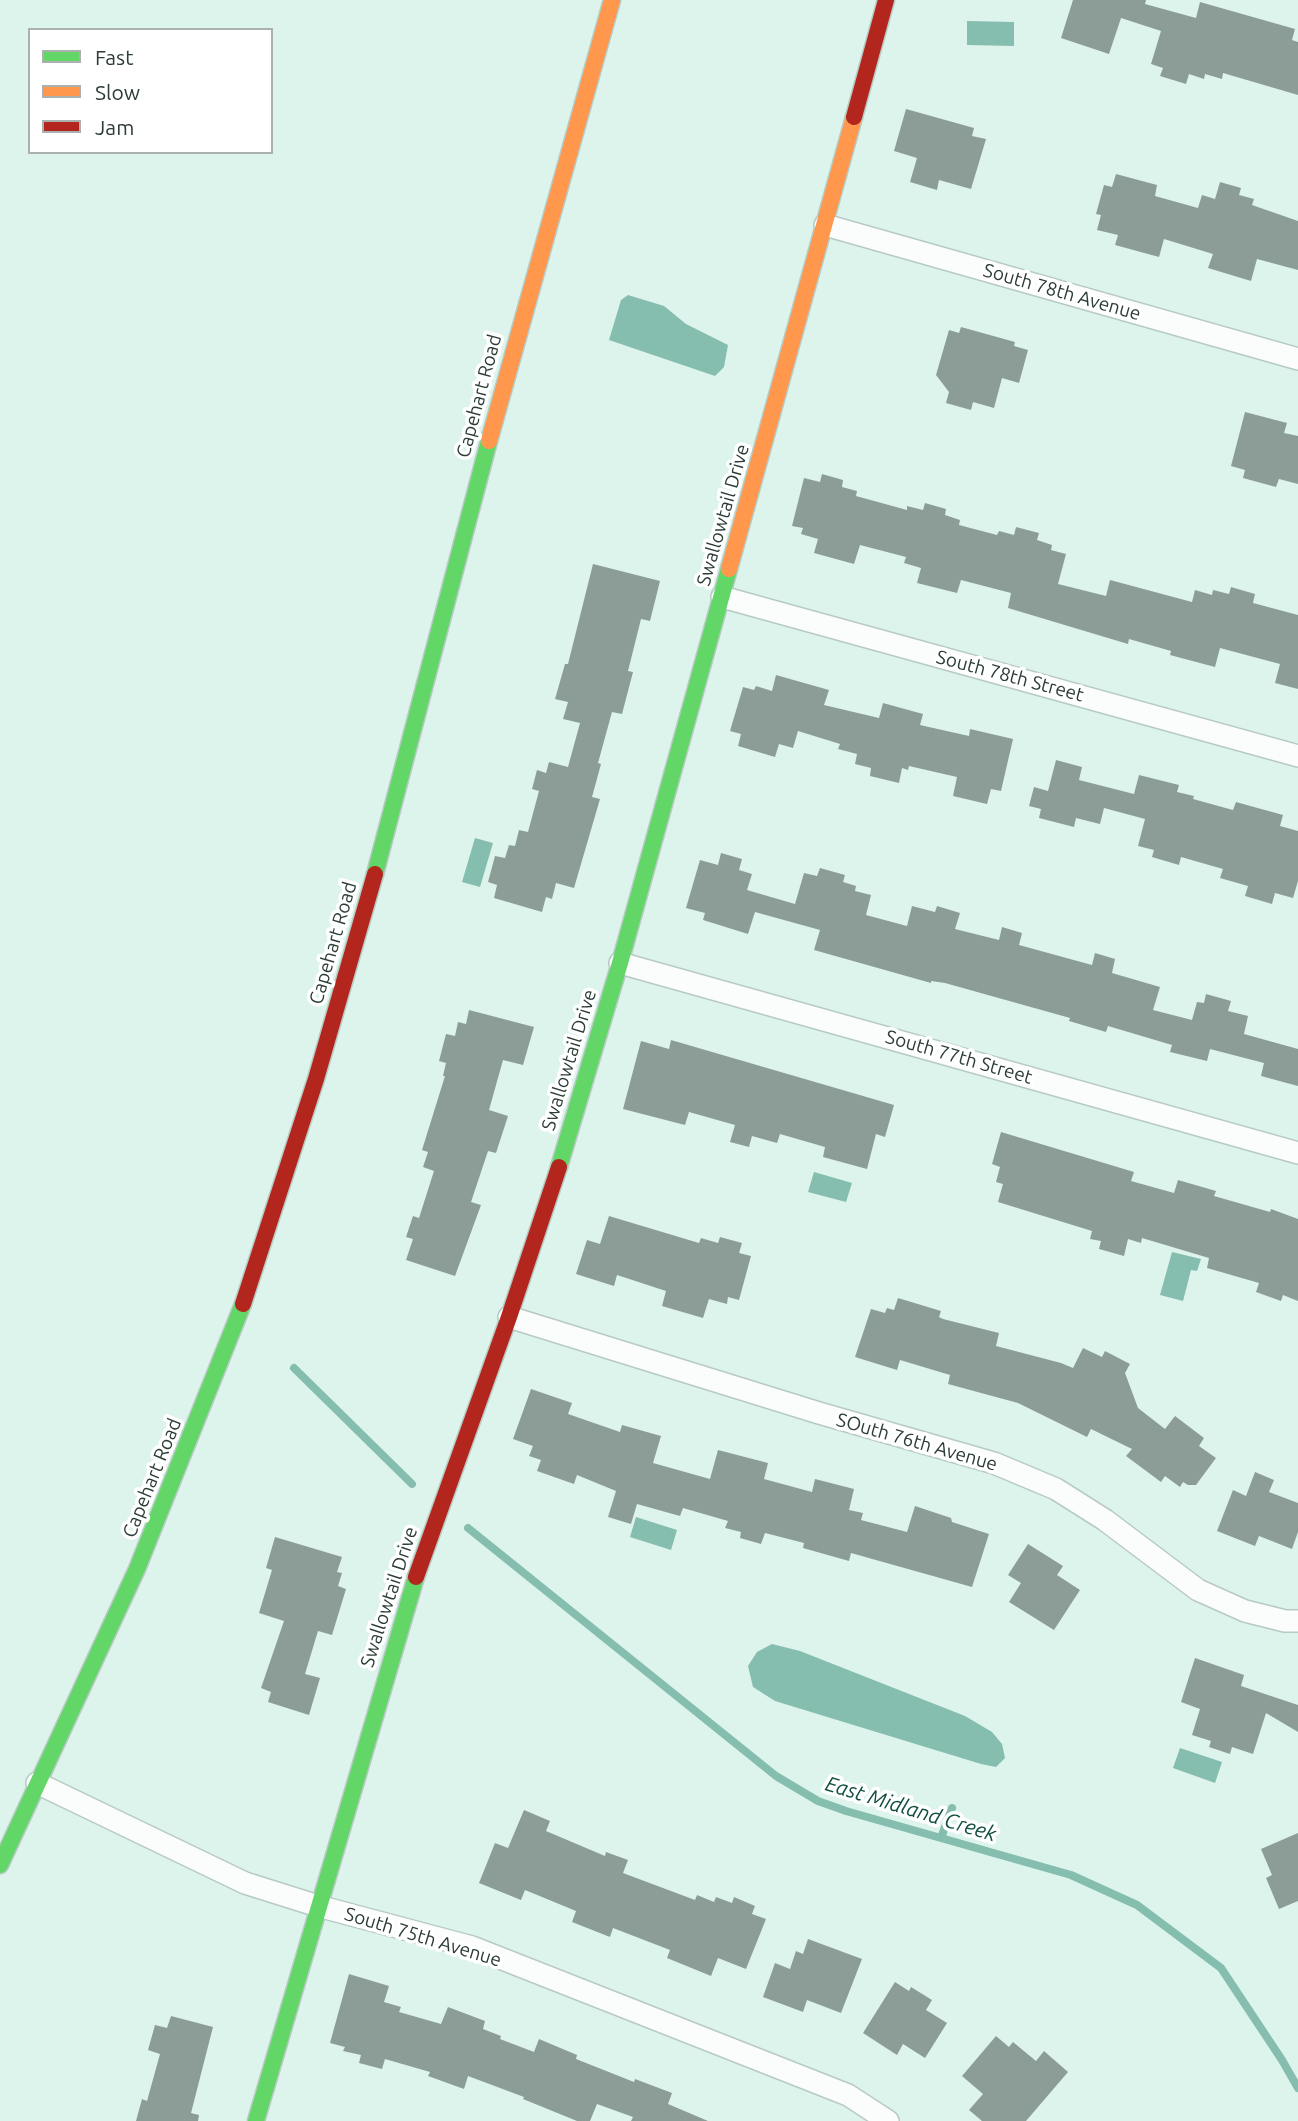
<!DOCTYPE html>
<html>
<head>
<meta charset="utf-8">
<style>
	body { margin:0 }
	#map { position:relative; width:1298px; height:2121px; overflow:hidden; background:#ddf4ec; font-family:Ubuntu,sans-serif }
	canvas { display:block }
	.legend { position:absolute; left:28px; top:28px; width:245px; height:126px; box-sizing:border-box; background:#fff; border:2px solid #abb1af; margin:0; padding:9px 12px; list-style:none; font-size:21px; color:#2c3c37 }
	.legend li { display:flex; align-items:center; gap:14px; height:35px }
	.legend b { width:35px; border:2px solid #abb1af }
</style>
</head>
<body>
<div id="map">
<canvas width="1298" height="2121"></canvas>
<ul class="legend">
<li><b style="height:9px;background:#63d668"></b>Fast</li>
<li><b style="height:9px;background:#ff974d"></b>Slow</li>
<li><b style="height:9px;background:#b3261e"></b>Jam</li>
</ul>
</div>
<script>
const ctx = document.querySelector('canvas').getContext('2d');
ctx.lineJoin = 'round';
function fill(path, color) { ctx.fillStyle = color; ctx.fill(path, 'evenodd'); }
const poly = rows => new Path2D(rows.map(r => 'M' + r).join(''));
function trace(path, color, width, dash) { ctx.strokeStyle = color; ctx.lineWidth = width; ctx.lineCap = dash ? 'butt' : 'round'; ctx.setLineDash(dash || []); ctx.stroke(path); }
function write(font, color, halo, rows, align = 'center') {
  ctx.font = font + ' Ubuntu,sans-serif'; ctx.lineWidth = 7; ctx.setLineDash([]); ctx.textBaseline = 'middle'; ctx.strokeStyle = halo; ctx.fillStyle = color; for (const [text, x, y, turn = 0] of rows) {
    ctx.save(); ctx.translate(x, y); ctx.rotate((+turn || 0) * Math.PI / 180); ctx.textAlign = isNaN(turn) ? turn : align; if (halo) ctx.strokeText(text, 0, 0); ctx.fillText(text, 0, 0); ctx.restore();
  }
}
const water = poly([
	[967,21,1014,22,1014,46,967,45],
	[628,295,664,306,686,324,728,345,724,367,715,376,609,340,621,300],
	[475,838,493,843,480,887,462,882],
	[814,1172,852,1183,846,1202,808,1192],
	[1172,1252,1201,1259,1197,1271,1191,1270,1183,1301,1160,1295],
	[636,1517,677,1530,671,1550,630,1537],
	[772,1644,800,1651,965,1716,992,1732,1002,1744,1005,1758,996,1767,981,1764,775,1701,753,1687,748,1666,757,1652],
	[1180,1748,1222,1762,1215,1783,1173,1768]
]);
const stream = poly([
	[294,1368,412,1484],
	[468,1528,776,1776,818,1801,846,1811,1071,1875,1137,1905,1221,1968,1282,2060,1298,2088],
	[941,1838,952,1808]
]);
const building = poly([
	[1073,0,1146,0,1145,4,1196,18,1200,2,1295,29,1292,40,1298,42,1298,95,1223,73,1222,79,1205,74,1204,79,1189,74,1186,84,1160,76,1163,68,1151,64,1161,31,1121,18,1109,54,1061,38],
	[906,109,974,128,972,136,986,139,971,189,939,180,937,190,910,182,917,158,894,151],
	[1116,174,1157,185,1155,196,1198,208,1202,195,1215,199,1220,182,1241,188,1239,195,1254,199,1252,205,1298,221,1298,270,1257,259,1251,281,1208,268,1213,254,1164,239,1159,257,1115,245,1118,235,1097,230,1101,215,1096,214,1104,185,1112,187],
	[961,327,1015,342,1014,346,1028,350,1019,383,1002,378,994,408,973,402,971,410,946,403,949,392,936,375,949,330,959,333],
	[1245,412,1287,423,1284,433,1298,436,1298,484,1279,479,1276,487,1243,478,1245,470,1231,466],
	[822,474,843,480,842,487,857,491,856,496,907,510,907,506,923,510,925,503,946,509,945,515,960,520,959,525,997,535,999,531,1014,535,1016,527,1039,533,1037,540,1052,545,1051,550,1066,554,1058,584,1106,596,1110,580,1192,602,1195,590,1212,595,1213,590,1229,594,1231,587,1255,594,1253,603,1298,615,1298,689,1275,683,1280,664,1220,648,1215,667,1170,655,1171,651,1129,639,1128,644,1008,608,1011,593,961,580,957,593,917,583,921,568,904,563,906,557,860,545,854,564,814,553,818,539,801,534,803,528,792,526,804,478,820,482],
	[593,564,660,581,650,621,641,619,628,671,633,672,622,714,612,712,598,763,601,764,592,797,600,799,574,888,556,883,552,899,546,897,542,912,494,898,497,885,488,882,495,856,505,858,509,845,515,846,519,830,528,832,539,791,532,789,537,770,546,773,549,762,568,767,580,723,563,719,568,702,555,699,565,664,568,664],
	[776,675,829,690,824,705,879,718,883,703,923,714,920,725,969,736,970,729,1013,739,1001,791,991,789,987,804,953,796,957,777,909,766,908,770,902,768,899,783,870,776,871,768,855,764,857,754,838,749,840,744,798,731,793,748,779,744,775,757,738,746,741,734,730,731,743,687,754,690,756,686,772,691],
	[1056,760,1082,767,1079,780,1134,794,1139,775,1179,785,1177,792,1194,796,1193,799,1233,810,1236,802,1283,815,1280,826,1298,831,1298,881,1293,898,1275,893,1272,904,1245,896,1248,886,1220,878,1223,869,1181,857,1179,865,1152,857,1154,850,1138,846,1145,819,1104,808,1100,824,1076,818,1074,827,1039,818,1041,809,1029,806,1034,787,1048,791],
	[721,853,742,859,739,870,752,874,747,890,795,904,804,873,817,876,820,868,845,875,843,882,856,886,855,891,871,895,866,915,907,926,912,906,935,912,937,906,960,913,955,929,999,940,1002,927,1022,933,1019,945,1092,965,1095,953,1115,959,1112,973,1160,987,1153,1010,1192,1020,1197,1002,1204,1003,1206,994,1231,1001,1228,1011,1248,1016,1244,1034,1298,1049,1298,1086,1261,1076,1264,1063,1210,1049,1207,1061,1170,1052,1172,1045,1108,1026,1106,1032,1069,1021,1070,1018,945,983,931,981,931,983,814,950,820,930,755,912,748,934,703,920,705,913,686,908,700,860,718,865],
	[469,1010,534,1027,523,1065,503,1060,489,1110,508,1116,496,1153,488,1151,471,1202,481,1205,455,1276,406,1260,413,1239,406,1237,413,1216,419,1218,434,1171,423,1167,428,1152,422,1150,445,1076,443,1076,446,1063,439,1061,446,1034,455,1036,458,1022,466,1024],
	[671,1040,894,1105,885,1137,876,1134,867,1169,823,1157,825,1147,780,1134,777,1143,752,1136,749,1147,730,1142,735,1125,689,1112,685,1125,623,1109,641,1041,669,1049],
	[1001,1132,1134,1172,1131,1181,1174,1193,1178,1180,1216,1191,1214,1196,1270,1212,1271,1209,1298,1219,1298,1301,1283,1295,1281,1301,1256,1292,1259,1283,1207,1268,1209,1258,1142,1238,1141,1243,1128,1239,1124,1256,1099,1249,1101,1241,1090,1239,1092,1231,998,1202,1003,1184,996,1182,1000,1167,992,1164],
	[609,1216,699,1243,701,1238,718,1243,720,1237,742,1243,739,1253,751,1256,739,1300,728,1297,727,1304,709,1299,703,1318,662,1306,666,1291,617,1275,614,1286,576,1274,587,1240,600,1244],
	[898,1298,941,1311,939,1317,943,1319,999,1333,996,1346,1061,1363,1073,1368,1083,1348,1102,1357,1105,1351,1130,1364,1125,1373,1138,1408,1165,1429,1175,1416,1204,1438,1199,1446,1216,1458,1196,1485,1188,1485,1183,1482,1180,1487,1165,1476,1161,1482,1126,1456,1132,1449,1091,1429,1087,1437,1018,1403,948,1384,950,1375,900,1360,897,1370,855,1357,871,1309,885,1313,887,1308,894,1310],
	[531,1389,572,1403,568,1414,620,1432,622,1425,661,1436,653,1463,710,1479,718,1450,768,1463,764,1479,812,1492,815,1479,854,1489,849,1510,863,1513,861,1520,907,1532,915,1506,951,1518,952,1522,989,1534,972,1587,851,1553,849,1561,803,1548,804,1543,765,1533,761,1544,740,1538,741,1532,725,1528,728,1521,683,1508,680,1516,637,1504,631,1524,608,1517,616,1491,577,1475,574,1484,537,1471,541,1460,529,1456,533,1446,513,1439],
	[1255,1472,1274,1480,1269,1492,1298,1503,1298,1532,1292,1549,1259,1536,1255,1546,1217,1531,1233,1490,1246,1496],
	[275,1537,342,1557,337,1572,342,1573,338,1586,346,1589,332,1635,318,1631,305,1674,320,1678,309,1715,268,1702,271,1692,261,1688,284,1621,259,1613,272,1570,266,1568],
	[1028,1544,1063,1566,1057,1575,1080,1590,1054,1630,1009,1602,1021,1583,1008,1575],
	[1195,1658,1244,1675,1241,1686,1298,1705,1298,1732,1266,1713,1253,1754,1232,1747,1230,1754,1209,1747,1211,1741,1192,1735,1200,1709,1181,1702],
	[524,1810,550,1821,546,1831,605,1856,606,1852,628,1860,623,1873,695,1900,697,1895,714,1902,716,1897,732,1903,734,1897,755,1906,752,1914,766,1919,746,1969,718,1958,711,1976,667,1958,670,1950,613,1928,610,1937,572,1922,576,1911,525,1890,521,1900,479,1883,495,1843,508,1848],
	[1298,1833,1298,1901,1279,1909,1266,1878,1272,1875,1261,1849],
	[808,1939,862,1959,841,2013,807,2000,803,2012,763,1997,775,1963,790,1969,796,1951,803,1954],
	[349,1974,389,1986,384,2002,401,2007,399,2012,441,2024,448,2007,485,2021,483,2029,501,2036,500,2039,534,2052,539,2039,577,2055,576,2059,634,2082,635,2079,672,2093,668,2104,708,2121,631,2121,633,2117,597,2104,590,2121,577,2121,523,2099,524,2097,468,2076,464,2089,428,2076,430,2072,385,2059,382,2069,359,2063,361,2055,343,2051,345,2047,330,2043],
	[895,1982,909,1991,911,1987,932,2000,926,2010,947,2023,925,2058,903,2044,897,2055,863,2033],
	[171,2016,213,2027,191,2113,199,2115,198,2121,136,2121,142,2099,147,2101,160,2054,148,2050,155,2025,167,2028],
	[996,2036,1009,2047,1013,2042,1036,2061,1044,2051,1068,2072,1026,2121,982,2121,969,2110,983,2094,962,2076]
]);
const street = poly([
	[825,225,1298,359],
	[722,597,1298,756],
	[620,963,1298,1153],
	[509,1317,819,1413,994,1463,1056,1489,1105,1520,1198,1590,1245,1611,1285,1621,1298,1621],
	[37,1783,245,1883,318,1906,472,1947,848,2095,888,2121]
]);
const fast = poly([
	[375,874,489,441],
	[559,1167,620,963,729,569],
	[0,1865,137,1569,243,1304],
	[256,2121,416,1577]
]);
const slow = poly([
	[489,441,612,0],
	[729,569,854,117]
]);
const jam = poly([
	[854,117,886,0],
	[243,1304,316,1079,375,874],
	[416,1577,509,1317,559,1167]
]);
const streetNames = [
	["South 78th Avenue",1062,292,16],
	["Capehart Road",479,396,-75],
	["Swallowtail Drive",723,515,-74],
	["South 78th Street",1010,676,15],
	["Capehart Road",333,943,-74],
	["South 77th Street",959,1057,16],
	["Swallowtail Drive",569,1060,-73],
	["SOuth 76th Avenue",917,1442,16],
	["Capehart Road",152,1478,-68],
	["Swallowtail Drive",389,1597,-72],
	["South 75th Avenue",423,1937,17]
];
const waterNames = [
	["East Midland Creek",911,1809,17]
];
fill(water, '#85bdae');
trace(stream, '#85bdae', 8);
fill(building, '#8c9d97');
trace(street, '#b8cac4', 24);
trace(fast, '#b8cac4', 19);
trace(slow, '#b8cac4', 19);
trace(jam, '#b8cac4', 19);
trace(street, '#fafdfc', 21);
trace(fast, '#63d668', 16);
trace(slow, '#ff974d', 16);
trace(jam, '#b3261e', 16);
write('19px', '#2c3c37', '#fff', streetNames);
write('italic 21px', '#124f41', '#fff', waterNames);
</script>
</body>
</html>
